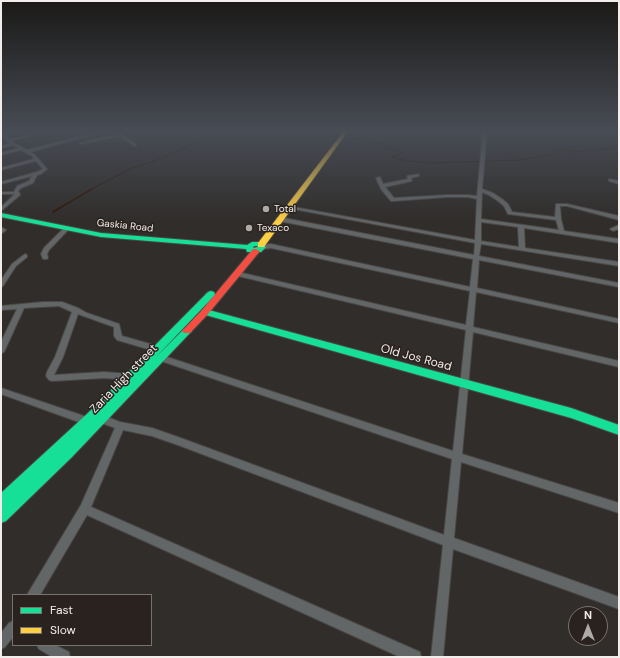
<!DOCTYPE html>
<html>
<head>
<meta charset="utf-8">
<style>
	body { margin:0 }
	#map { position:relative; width:620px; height:658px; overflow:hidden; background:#302d2a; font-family:"DM Sans",sans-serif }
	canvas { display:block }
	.frame { position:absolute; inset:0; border:2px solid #f2edea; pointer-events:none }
	.legend { position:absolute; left:12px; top:594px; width:140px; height:52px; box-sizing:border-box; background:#29221e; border:1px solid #797370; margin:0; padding:5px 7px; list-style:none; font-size:12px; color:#f2edea }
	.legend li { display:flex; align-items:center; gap:8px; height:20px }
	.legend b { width:20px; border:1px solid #797370 }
	.north { position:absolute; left:568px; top:606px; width:40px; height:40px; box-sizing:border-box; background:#29221e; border:1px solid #797370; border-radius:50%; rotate:0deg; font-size:11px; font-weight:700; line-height:16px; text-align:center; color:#f2edea }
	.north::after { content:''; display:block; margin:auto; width:14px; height:18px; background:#aeaaa7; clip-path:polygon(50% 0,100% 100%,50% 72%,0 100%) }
</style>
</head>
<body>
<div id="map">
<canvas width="620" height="658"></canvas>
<div class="frame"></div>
<ul class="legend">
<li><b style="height:5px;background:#16e098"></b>Fast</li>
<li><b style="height:5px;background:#ffcf43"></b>Slow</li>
</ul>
<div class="north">N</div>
</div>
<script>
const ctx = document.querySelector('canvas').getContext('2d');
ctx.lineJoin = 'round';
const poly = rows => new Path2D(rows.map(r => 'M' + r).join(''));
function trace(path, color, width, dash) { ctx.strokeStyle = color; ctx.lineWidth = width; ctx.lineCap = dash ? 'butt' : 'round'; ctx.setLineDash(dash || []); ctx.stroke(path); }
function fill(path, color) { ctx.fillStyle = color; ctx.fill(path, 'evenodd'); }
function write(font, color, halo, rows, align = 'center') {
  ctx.font = font + ' "DM Sans",sans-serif'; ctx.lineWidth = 3; ctx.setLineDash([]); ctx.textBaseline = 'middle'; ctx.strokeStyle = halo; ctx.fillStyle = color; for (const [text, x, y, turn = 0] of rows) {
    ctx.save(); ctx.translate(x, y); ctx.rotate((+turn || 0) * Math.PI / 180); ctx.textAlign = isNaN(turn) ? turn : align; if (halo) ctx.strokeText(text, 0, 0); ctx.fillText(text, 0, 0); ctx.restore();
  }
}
const streamFar1 = poly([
	[345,131,349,132,354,138,381,144,400,152,400,154,392,157,407,161,428,163,520,160,553,154,557,150,571,152,619,148],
	[90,190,132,168,155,161,189,146,206,136,221,131]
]);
const stream = poly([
	[53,212,92,189]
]);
const street = poly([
	[3,131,7,131,7,136,9,140,43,131,49,131,11,141,27,150,81,136,109,131,116,131,81,138,30,152,34,154,47,169,41,174,37,175,33,183,21,188,18,191,20,194,20,195,1,211,1,207,15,194,1,194,1,192,14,192,17,186,29,181,32,176,1,184,1,182,37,172,43,169,36,161,1,170,1,168,34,159,32,156,21,150,1,155,1,153,19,148,13,145,1,148,1,146,10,144,7,142,3,136,3,131],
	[483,131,487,131,482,189,493,193,502,199,508,204,512,212,555,217,556,204,567,204,619,216,619,220,567,206,560,206,561,219,564,231,619,239,619,243,524,228,525,248,619,262,619,266,481,244,479,256,619,283,619,287,479,260,477,288,619,319,619,323,476,292,473,327,619,361,619,367,473,332,462,454,619,503,619,513,461,462,454,538,619,597,619,609,453,549,443,657,431,657,443,545,178,445,152,436,123,430,91,507,420,652,421,657,400,657,87,515,40,595,27,595,81,505,115,428,99,422,98,419,99,416,102,415,120,422,152,428,178,437,444,535,452,459,158,360,157,358,158,356,161,355,453,451,466,330,238,276,235,274,238,272,466,325,470,291,271,248,262,249,259,247,262,245,271,244,470,287,473,259,279,221,276,219,279,217,474,255,475,243,288,208,286,207,288,206,475,240,477,199,468,197,447,197,393,201,391,201,381,189,376,178,380,177,383,184,408,179,407,176,419,174,419,176,411,178,412,181,385,187,394,198,447,195,468,195,477,196,483,131],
	[482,192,489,195,498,201,504,206,508,214,556,220,559,230,481,219,482,192],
	[481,222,518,227,519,247,481,241,481,222],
	[118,132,136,144,136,146,134,146,120,136,81,144,79,143,118,134,116,133,118,132],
	[609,179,619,181,619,184,609,181,609,179],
	[619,225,619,229,613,231,610,229,619,225],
	[66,227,68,228,68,230,49,250,47,254,48,258,47,259,43,259,41,254,44,248,64,228,66,227],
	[3,228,6,230,1,234,1,229,3,228],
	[25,254,27,255,27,257,16,266,3,286,1,287,1,280,12,264,25,254],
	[43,302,62,302,78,308,87,313,119,324,122,336,161,347,162,349,161,351,158,352,117,340,114,336,114,327,78,314,63,357,54,375,104,372,131,374,134,375,135,377,134,379,131,380,104,378,52,381,49,380,46,376,47,372,55,357,72,312,59,306,24,308,5,350,4,352,1,353,1,342,17,309,1,310,1,306,43,302],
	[1,388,90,418,91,421,90,424,87,425,1,394,1,388],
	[13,621,13,637,5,647,1,649,1,633,9,623,13,621],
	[37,645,55,645,69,652,70,657,52,657,39,649,37,645]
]);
const fast = poly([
	[1,213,101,233,247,245,252,242,259,242,266,247,261,252,247,252,246,249,101,237,1,217,1,213],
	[254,246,257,246,258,247,253,248,254,246],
	[211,291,214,292,215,294,214,296,154,359,184,329,190,329,192,331,190,333,72,457,6,521,1,523,1,493,88,413,208,292,211,291],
	[205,309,571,408,619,425,619,435,571,418,202,314,201,312,202,310,205,309]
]);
const slow = poly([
	[344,131,348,131,264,247,258,247,258,243,344,131]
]);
const jam = poly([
	[253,249,256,249,260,251,208,314,190,333,184,333,182,331,184,329,202,310,253,249]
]);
const markers = [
	[266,209,4,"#aeaaa7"],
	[249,228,4,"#aeaaa7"]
];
const farPoinames = [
	["Total",274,209],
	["Texaco",257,228]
];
const farStreetnames = [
	["Gaskia Road",125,226,6]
];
const streetNames = [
	["Old Jos Road",416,358,15],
	["Zaria High street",124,379,-46]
];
trace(streamFar1, '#2d1606', 1);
trace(stream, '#2d1606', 1.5);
trace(street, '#4a4846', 2);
trace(fast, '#4a4846', 2);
trace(slow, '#4a4846', 2);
trace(jam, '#4a4846', 2);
fill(street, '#636667');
fill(fast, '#16e098');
fill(slow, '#ffcf43');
fill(jam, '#f24e42');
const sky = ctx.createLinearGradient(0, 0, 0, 223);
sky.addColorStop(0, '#1a1917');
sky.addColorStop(0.59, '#484c55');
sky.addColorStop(1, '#484c5500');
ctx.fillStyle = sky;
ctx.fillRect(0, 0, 620, 223);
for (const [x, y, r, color] of markers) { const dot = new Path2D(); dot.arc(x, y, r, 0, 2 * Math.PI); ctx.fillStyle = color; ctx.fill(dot); trace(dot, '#29221e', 1.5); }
write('10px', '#f2edea', '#29221e', farPoinames, 'left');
write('10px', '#f2edea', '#29221e', farStreetnames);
write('12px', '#f2edea', '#29221e', streetNames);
</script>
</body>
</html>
